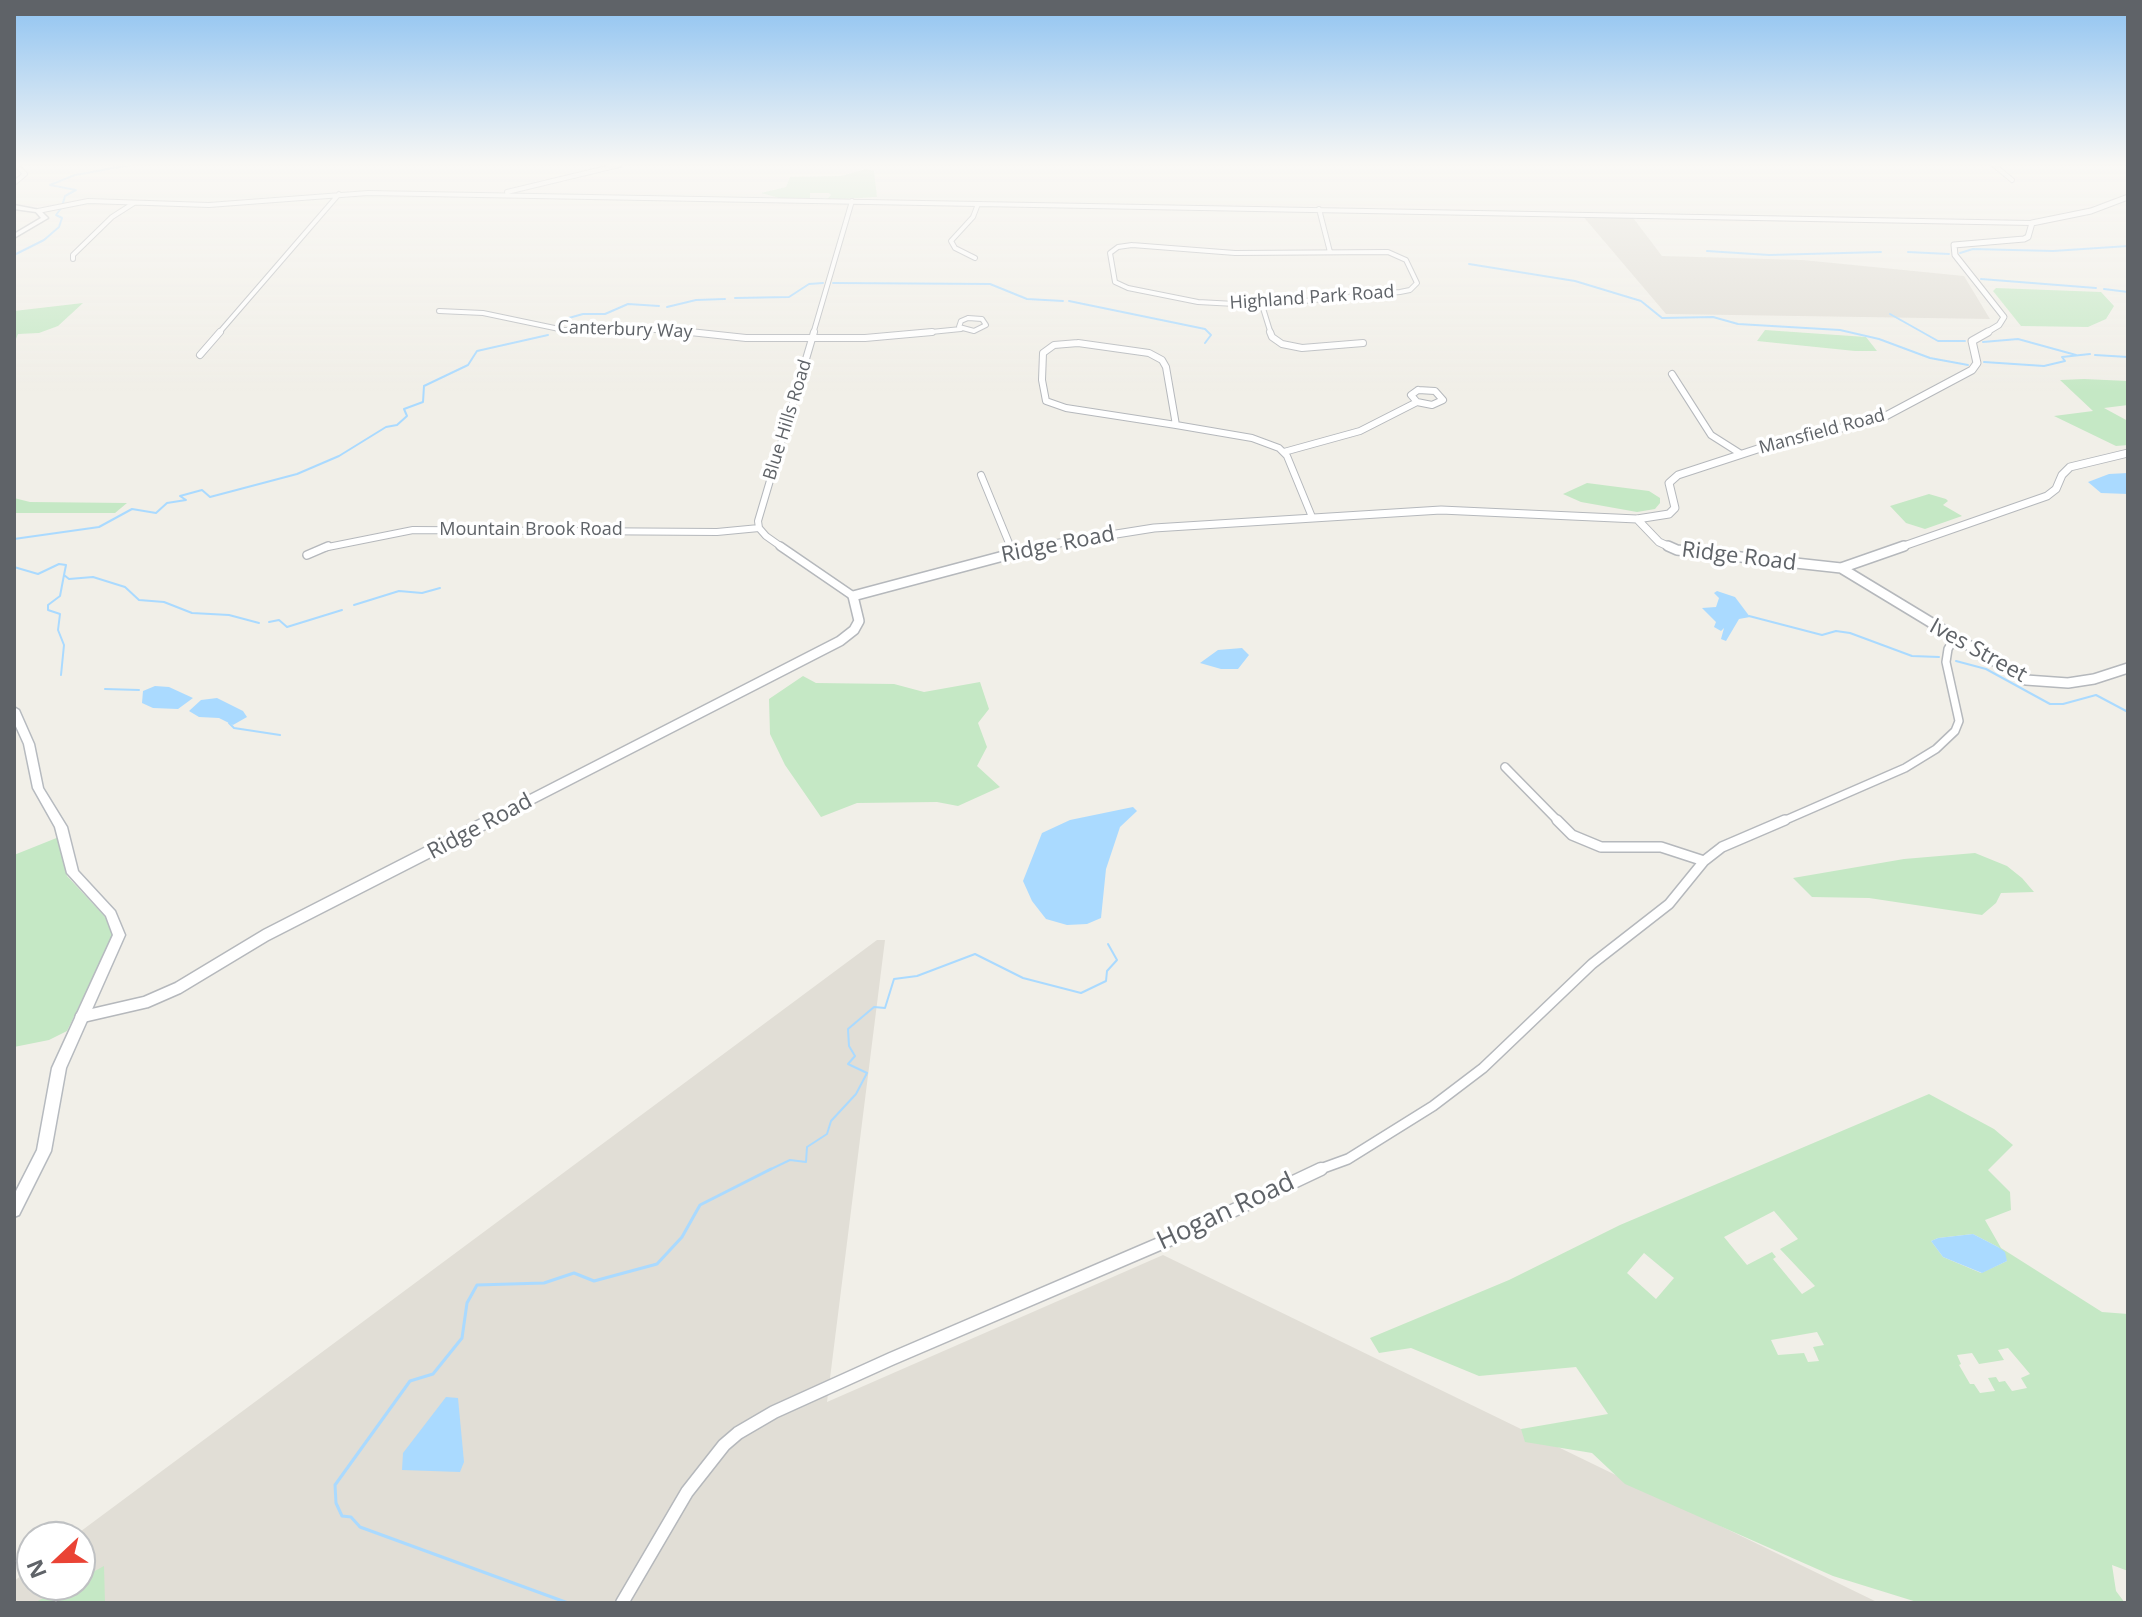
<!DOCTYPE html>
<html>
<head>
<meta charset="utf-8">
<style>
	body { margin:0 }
	#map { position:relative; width:2142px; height:1617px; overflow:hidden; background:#f1efe8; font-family:"Open Sans",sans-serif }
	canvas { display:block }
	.frame { position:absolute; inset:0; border:16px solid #5f6368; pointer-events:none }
	.north { position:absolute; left:16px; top:1521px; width:80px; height:80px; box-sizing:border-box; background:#fff; border:2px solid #bfc1c3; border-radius:50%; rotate:248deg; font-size:22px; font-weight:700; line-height:32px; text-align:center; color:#5f6368 }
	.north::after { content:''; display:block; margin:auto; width:28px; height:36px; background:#ea4335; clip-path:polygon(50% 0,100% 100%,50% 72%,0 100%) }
</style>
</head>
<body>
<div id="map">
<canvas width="2142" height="1617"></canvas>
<div class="frame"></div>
<div class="north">N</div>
</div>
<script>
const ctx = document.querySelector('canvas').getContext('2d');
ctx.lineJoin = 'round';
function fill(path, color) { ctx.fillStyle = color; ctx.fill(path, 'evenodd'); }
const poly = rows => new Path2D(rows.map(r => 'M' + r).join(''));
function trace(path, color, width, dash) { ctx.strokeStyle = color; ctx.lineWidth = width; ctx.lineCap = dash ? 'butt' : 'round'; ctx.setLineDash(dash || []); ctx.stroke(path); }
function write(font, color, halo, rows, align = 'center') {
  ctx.font = font + ' "Open Sans",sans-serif'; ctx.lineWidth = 7; ctx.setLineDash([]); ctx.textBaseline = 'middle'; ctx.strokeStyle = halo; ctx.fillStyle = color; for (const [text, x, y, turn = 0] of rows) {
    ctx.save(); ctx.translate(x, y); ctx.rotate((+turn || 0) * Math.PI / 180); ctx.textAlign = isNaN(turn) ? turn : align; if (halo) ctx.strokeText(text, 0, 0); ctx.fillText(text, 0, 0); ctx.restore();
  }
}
const education = poly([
	[1581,214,1631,215,1662,256,1803,260,1964,276,1990,319,1666,314],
	[877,940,885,940,827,1402,1163,1255,1879,1603,14,1603,14,1581,32,1568,32,1585,80,1585,80,1537,73,1537]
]);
const green = poly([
	[866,169,874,171,877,197,826,200,831,195,829,193,810,193,810,199,783,199,761,193,786,187,790,177,841,176],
	[1996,288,2101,292,2114,306,2106,319,2088,327,2021,326,1993,291],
	[83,303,58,326,39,333,18,334,14,344,14,311],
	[1765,330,1866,337,1877,351,1855,351,1757,341],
	[2084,379,2128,381,2128,405,2104,408,2128,421,2128,445,2116,446,2054,416,2093,411,2060,380],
	[1587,483,1649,491,1660,498,1660,503,1655,509,1637,512,1581,502,1563,494],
	[1929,494,1946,499,1948,501,1943,505,1962,516,1925,529,1906,523,1890,506],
	[14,498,30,502,127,503,115,513,14,513],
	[803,676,816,683,894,684,924,692,980,682,989,709,978,723,987,747,977,766,1000,787,958,806,937,802,857,803,821,817,785,765,770,734,769,699],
	[59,837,67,876,109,921,113,936,67,1031,49,1040,14,1047,14,855],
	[1975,853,2007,866,2022,878,2034,892,2001,893,1996,903,1982,915,1869,898,1812,897,1793,878,1904,859],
	[1929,1094,1994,1129,2013,1145,1988,1170,2010,1192,2011,1210,1985,1220,2001,1248,2102,1312,2128,1314,2128,1571,2112,1565,2116,1591,2125,1603,1920,1603,1833,1576,1625,1484,1592,1453,1525,1442,1521,1429,1608,1414,1576,1367,1479,1376,1411,1348,1379,1353,1370,1338,1509,1280,1620,1225],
	[1774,1211,1798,1239,1780,1249,1815,1286,1802,1294,1773,1259,1776,1257,1772,1252,1747,1265,1724,1237],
	[1973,1234,1998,1247,2007,1261,1981,1273,1943,1257,1931,1241,1938,1238],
	[1644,1253,1674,1278,1656,1299,1627,1273],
	[1817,1332,1824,1345,1813,1347,1819,1361,1808,1362,1804,1353,1778,1355,1771,1340],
	[2008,1348,2030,1374,2021,1378,2027,1388,2012,1391,2005,1381,1999,1382,1996,1377,1988,1378,1995,1391,1980,1393,1974,1384,1970,1384,1959,1365,1961,1364,1957,1355,1972,1353,1979,1364,2004,1360,1998,1350],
	[104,1566,105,1603,34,1603,68,1585,80,1585,80,1579]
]);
const water = poly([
	[2128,473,2128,494,2101,493,2088,482,2109,474],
	[1717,591,1735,597,1750,617,1739,619,1726,641,1721,639,1724,628,1721,631,1714,627,1716,622,1702,608,1716,607,1719,598,1714,593],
	[1242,648,1249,655,1238,669,1221,669,1200,663,1218,650],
	[155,686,169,687,193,698,178,709,153,708,142,703,143,691],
	[217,698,243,711,247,717,233,725,219,718,199,717,189,711,201,700],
	[1133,807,1137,811,1120,827,1106,869,1101,918,1087,924,1067,925,1046,919,1032,901,1023,881,1042,833,1070,820],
	[1973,1234,1998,1247,2005,1252,2007,1261,1982,1273,1943,1257,1931,1241,1938,1238],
	[446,1397,458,1398,464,1462,460,1472,402,1470,403,1453]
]);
const streamFar1 = poly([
	[63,203,65,196,76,190,50,185,75,175,130,165],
	[1707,251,1769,255,1881,252],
	[1908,252,1949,254],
	[1960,253,1973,249,2053,251,2128,246],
	[14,255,44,240,59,227,62,218,56,215,62,207],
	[1469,264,1575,281,1641,301,1662,318,1713,317,1738,324,1840,330,1879,339,1930,358,1968,365],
	[1981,279,2096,288],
	[833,283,990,284,1027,299,1063,301],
	[2104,289,2128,292],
	[735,298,789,297,809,284,823,283],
	[1069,301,1205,329,1211,335,1205,343],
	[667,307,696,300,725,299],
	[1890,314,1938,341,1965,341],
	[558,321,583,314,605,314,628,304,659,306],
	[1983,342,2018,339,2076,355],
	[2095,355,2128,357],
	[1984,362,2044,366,2065,361,2062,357,2090,354],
	[14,539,99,527,132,509,156,513,167,503,186,500,180,496,202,490,210,497,297,474,339,456,386,427,397,425,407,416,404,409,423,402,424,386,468,365,477,351,548,335],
	[14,567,38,574,59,564,66,565,64,575,69,579,93,577,125,587,139,600,164,602,192,613,229,615,259,623],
	[354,605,399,591,422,593,440,588],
	[1749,616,1822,635,1836,631,1850,633,1912,656,1939,657],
	[269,622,279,620,287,627,342,610],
	[1956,661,1986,669,2050,704,2063,704,2096,695,2128,712],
	[61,675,64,645,58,630,60,614,48,610,48,605,60,596,64,575],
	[105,689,139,690],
	[229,723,234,728,280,735],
	[767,1171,790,1160,806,1162,807,1147,827,1134,831,1121,856,1094,867,1073,848,1064,855,1056,849,1046,848,1029,874,1007,885,1008,894,979,917,976,975,954,1023,978,1081,993,1106,981,1107,971,1117,960,1108,944]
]);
const stream = poly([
	[568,1603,360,1527,351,1517,342,1516,336,1503,335,1485,410,1381,433,1374,462,1338,467,1303,477,1285,544,1283,574,1273,594,1281,657,1264,682,1237,700,1205,771,1169]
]);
const minorFar4 = poly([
	[1994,165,2012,180],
	[14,183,25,174,16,165],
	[507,192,619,165],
	[1319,209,1330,252],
	[38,211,88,201,209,205,368,193,2032,223],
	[1132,245,1235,253,1388,252,1406,260,1417,283,1410,290,1400,292,1304,301,1254,305,1198,302,1128,288,1115,282,1110,253,1118,247,1132,245],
	[975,258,955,248,951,241,973,217,978,204],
	[73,259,73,255,112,217,134,203],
	[1262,305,1271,334],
	[439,311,483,313,564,330,675,330,708,334],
	[968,318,982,319,986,325,974,331,959,327,961,321,968,318],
	[218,334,339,194],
	[813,334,852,201],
	[911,334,961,329]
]);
const minorFar3 = poly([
	[690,332,746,338,865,338,932,332],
	[1270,332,1272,337,1282,344,1302,348,1363,343],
	[1078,343,1149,353,1162,360,1166,367,1176,425,1066,408,1046,401,1042,380,1043,353,1054,345,1078,343],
	[200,355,220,332],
	[1672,374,1711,435,1741,454],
	[1418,390,1435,391,1443,400,1432,405,1417,402,1411,395,1418,390],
	[1176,425,1252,438,1279,448,1287,456,1312,517],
	[1284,452,1360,431,1417,402],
	[981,475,1011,548],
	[323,548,413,530,717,532,759,528],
	[783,548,766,536,759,528,758,521,814,332]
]);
const minorFar2 = poly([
	[780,546,853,596],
	[1010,546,1013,552],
	[307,555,328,546],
	[1505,767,1559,822],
	[1781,822,1905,768,1936,749,1955,731,1959,721,1946,662,1948,649,1955,637]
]);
const minorFar1 = poly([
	[1557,820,1572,835,1601,847,1661,847,1704,861],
	[1315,1171,1348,1159,1433,1106,1483,1068,1592,964,1669,904,1704,861,1722,847,1785,820]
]);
const minor = poly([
	[622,1603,687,1492,724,1445,738,1433,774,1412,891,1359,1192,1230,1321,1169]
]);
const tertiaryFar3 = poly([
	[1984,334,1999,325,2004,317,1955,255,1954,245,2024,239,2028,237,2032,223,2091,211,2128,197]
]);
const tertiaryFar2 = poly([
	[1637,519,1659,542,1672,548],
	[1028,548,1154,528,1441,510,1637,519,1669,514,1675,508,1669,483,1678,475,1776,443,1880,419,1972,370,1977,363,1972,341,1988,332],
	[1898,548,2047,496,2056,489,2062,475,2070,467,2128,453]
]);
const tertiaryFar1 = poly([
	[1668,546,1677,550,1841,568,1904,546],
	[1841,568,2026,680,2068,683,2094,679,2128,668],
	[487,822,840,641,854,630,859,621,853,596,1041,546]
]);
const tertiary = poly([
	[81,1017,146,1002,178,988,266,935,491,820]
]);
const secondary = poly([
	[14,205,40,210,48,218,14,238,14,234,41,218,36,212,14,209,14,205],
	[14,707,19,710,34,744,43,788,67,827,78,871,115,911,125,935,66,1068,51,1151,19,1215,14,1217,14,1195,37,1150,52,1068,113,935,106,916,67,873,55,827,33,788,24,744,14,722,14,707]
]);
const farStreetnames = [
	["Highland Park Road",1312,298,-4],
	["Canterbury Way",625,330,2],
	["Blue Hills Road",788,420,-73],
	["Mansfield Road",1822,432,-15],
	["Mountain Brook Road",531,530]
];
const streetNames = [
	["Ridge Road",1058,545,-11],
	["Ridge Road",1739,557,7],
	["Ives Street",1978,651,29],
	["Ridge Road",480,827,-28]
];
const nearStreetnames = [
	["Hogan Road",1226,1212,-25]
];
fill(education, '#e1ded6');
fill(green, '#c5e8c5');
fill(water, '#aadaff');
trace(streamFar1, '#aadaff', 2);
trace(stream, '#aadaff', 3);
trace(minorFar4, '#b5b8bc', 6);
trace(minorFar3, '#b5b8bc', 8);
trace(minorFar2, '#b5b8bc', 10);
trace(minorFar1, '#b5b8bc', 12);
trace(minor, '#b5b8bc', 15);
trace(tertiaryFar3, '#b5b8bc', 7);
trace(tertiaryFar2, '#b5b8bc', 9);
trace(tertiaryFar1, '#b5b8bc', 12);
trace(tertiary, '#b5b8bc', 14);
trace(secondary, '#b6babf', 3);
trace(minorFar4, '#fff', 4);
trace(minorFar3, '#fff', 6);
trace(minorFar2, '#fff', 7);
trace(minorFar1, '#fff', 9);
trace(minor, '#fff', 12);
trace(tertiaryFar3, '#fff', 5);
trace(tertiaryFar2, '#fff', 7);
trace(tertiaryFar1, '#fff', 9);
trace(tertiary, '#fff', 11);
fill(secondary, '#fff');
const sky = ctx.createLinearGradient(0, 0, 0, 391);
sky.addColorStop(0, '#8fc3f1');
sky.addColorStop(0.42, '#f9f8f5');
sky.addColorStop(1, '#f9f8f500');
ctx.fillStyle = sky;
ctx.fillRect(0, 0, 2142, 391);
write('18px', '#5f6368', '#fff', farStreetnames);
write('22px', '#5f6368', '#fff', streetNames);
write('26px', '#5f6368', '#fff', nearStreetnames);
</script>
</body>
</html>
